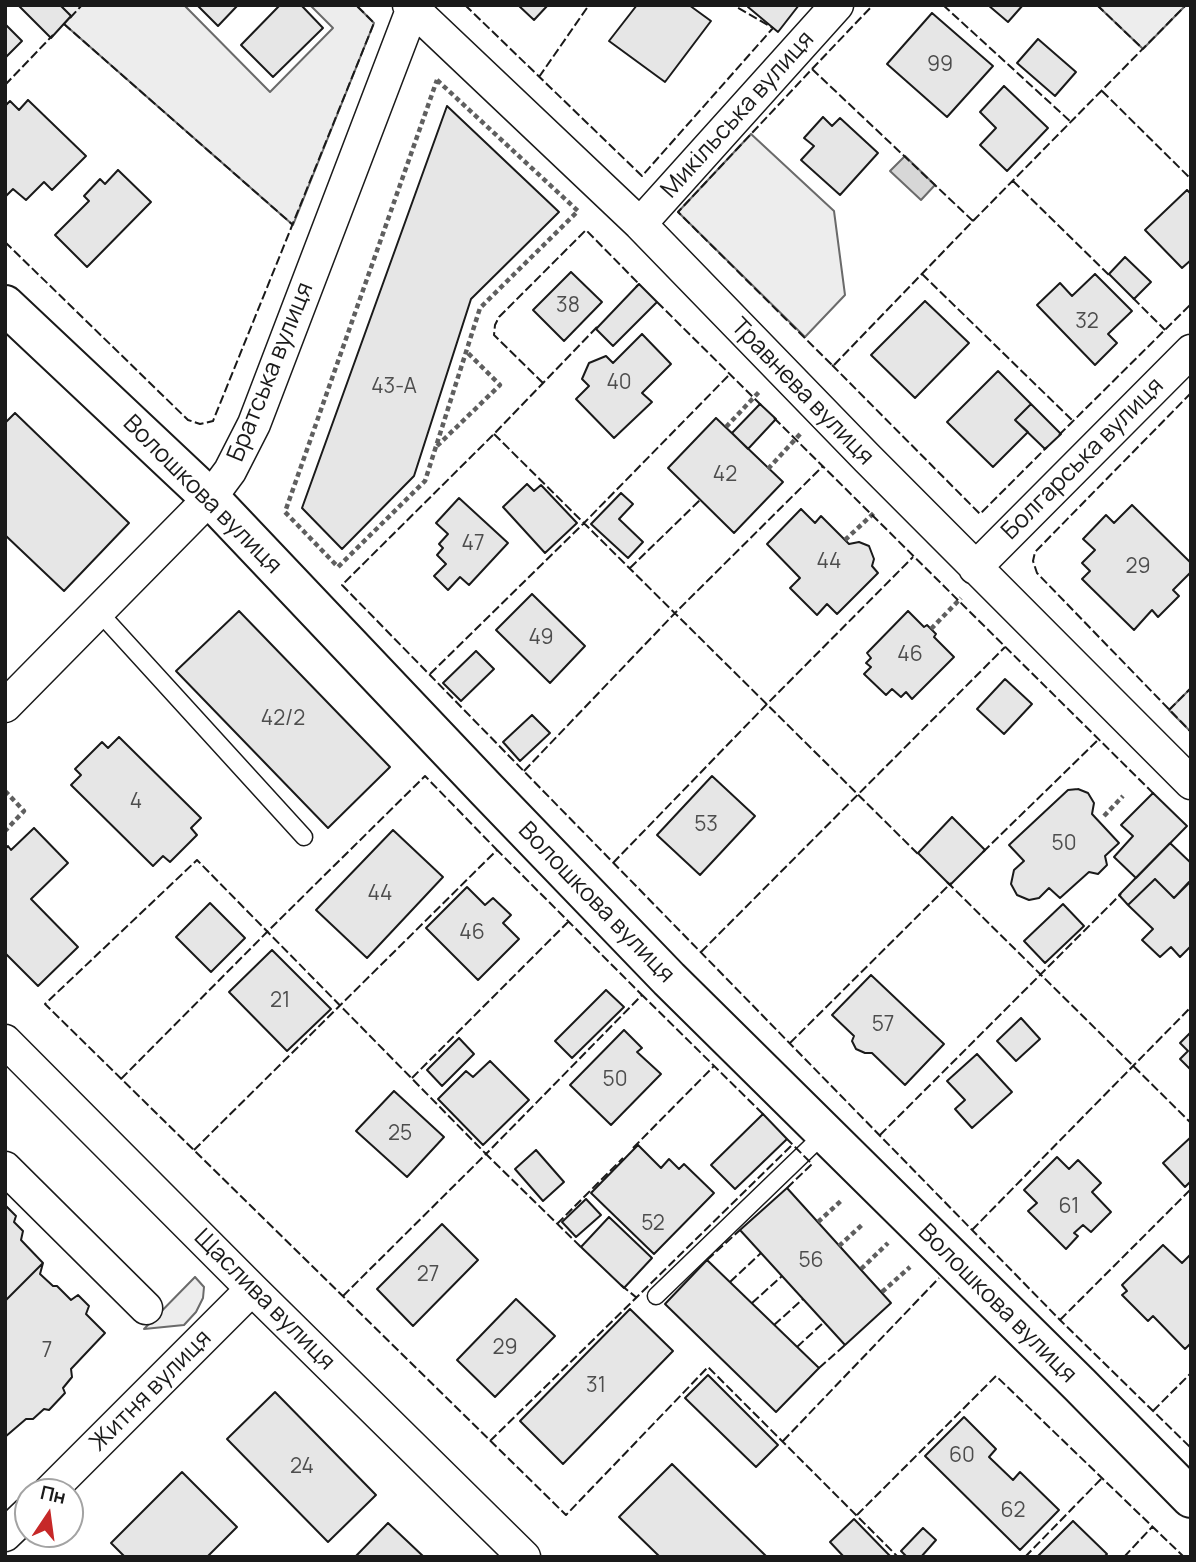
<!DOCTYPE html>
<html>
<head>
<meta charset="utf-8">
<style>
	body { margin:0 }
	#map { position:relative; width:1196px; height:1562px; overflow:hidden; background:#fff; font-family:Manrope,sans-serif }
	canvas { display:block }
	.frame { position:absolute; inset:0; border:7px solid #1a1a1a; pointer-events:none }
	.north { position:absolute; left:14px; top:1478px; width:70px; height:70px; box-sizing:border-box; background:#fff; border:2px solid #a3a3a3; border-radius:50%; rotate:13deg; font-size:19px; font-weight:700; line-height:28px; text-align:center; color:#1a1a1a }
	.north::after { content:''; display:block; margin:auto; width:24px; height:32px; background:#c62828; clip-path:polygon(50% 0,100% 100%,50% 72%,0 100%) }
</style>
</head>
<body>
<div id="map">
<canvas width="1196" height="1562"></canvas>
<div class="frame"></div>
<div class="north">Пн</div>
</div>
<script>
const ctx = document.querySelector('canvas').getContext('2d');
ctx.lineJoin = 'round';
function fill(path, color) { ctx.fillStyle = color; ctx.fill(path, 'evenodd'); }
const poly = rows => new Path2D(rows.map(r => 'M' + r).join(''));
function trace(path, color, width, dash) { ctx.strokeStyle = color; ctx.lineWidth = width; ctx.lineCap = dash ? 'butt' : 'round'; ctx.setLineDash(dash || []); ctx.stroke(path); }
function write(font, color, halo, rows, align = 'center') {
  ctx.font = font + ' Manrope,sans-serif'; ctx.lineWidth = 5; ctx.setLineDash([]); ctx.textBaseline = 'middle'; ctx.strokeStyle = halo; ctx.fillStyle = color; for (const [text, x, y, turn = 0] of rows) {
    ctx.save(); ctx.translate(x, y); ctx.rotate((+turn || 0) * Math.PI / 180); ctx.textAlign = isNaN(turn) ? turn : align; if (halo) ctx.strokeText(text, 0, 0); ctx.fillText(text, 0, 0); ctx.restore();
  }
}
const built = poly([
	[60,5,184,5,270,92,333,28,310,5,356,5,374,23,293,225,64,24,71,16,60,5],
	[1097,5,1186,5,1143,49,1097,5],
	[751,134,834,211,845,295,805,337,678,212,751,134],
	[1191,688,1191,732,1169,710,1191,688],
	[195,1277,204,1287,203,1298,196,1312,184,1325,144,1329,195,1277]
]);
const water = poly([
	[905,156,935,185,921,200,890,171,905,156]
]);
const building = poly([
	[18,5,60,5,71,16,51,38,18,5],
	[197,5,238,5,218,26,197,5],
	[280,5,301,5,323,28,273,77,241,45,280,5],
	[518,5,548,5,534,20,518,5],
	[637,5,689,5,711,21,665,82,609,41,637,5],
	[749,5,799,5,778,32,748,7,749,5],
	[988,5,1023,5,1008,22,988,5],
	[932,13,993,66,947,117,887,64,932,13],
	[5,24,22,41,5,58,5,24],
	[1038,39,1076,72,1055,96,1017,63,1038,39],
	[1004,86,1048,128,1007,171,980,145,996,128,980,112,1004,86],
	[28,100,86,156,52,190,44,182,26,200,13,189,5,197,5,106,10,101,19,110,28,100],
	[447,106,559,212,471,299,414,476,342,549,302,508,447,106],
	[823,117,832,126,840,118,878,153,840,195,801,160,814,146,804,138,823,117],
	[118,170,151,202,87,267,55,235,89,201,84,196,100,179,105,184,118,170],
	[1187,190,1191,194,1191,260,1182,268,1145,230,1187,190],
	[1125,257,1151,282,1134,299,1109,274,1125,257],
	[571,272,602,302,564,341,533,310,571,272],
	[1095,274,1132,311,1108,334,1117,343,1095,365,1037,305,1060,283,1072,296,1095,274],
	[639,284,657,302,613,346,596,329,639,284],
	[925,301,969,343,915,398,871,355,925,301],
	[642,334,671,364,642,393,652,402,614,438,576,399,589,386,582,379,589,363,606,356,613,363,642,334],
	[998,371,1031,404,1015,420,1028,432,993,467,947,422,998,371],
	[760,404,776,419,748,449,732,433,760,404],
	[1031,404,1061,434,1045,449,1015,420,1031,404],
	[15,413,129,523,64,591,5,535,5,423,15,413],
	[716,418,783,482,734,533,668,468,716,418],
	[527,484,534,491,541,485,577,523,545,553,503,507,527,484],
	[621,493,633,504,619,519,643,542,628,558,591,524,621,493],
	[459,498,508,543,469,585,460,577,448,590,434,576,446,564,437,555,443,548,439,544,448,534,436,523,459,498],
	[1132,505,1191,563,1191,572,1173,590,1179,596,1158,617,1152,610,1134,630,1082,579,1090,571,1082,563,1095,550,1083,539,1106,515,1114,523,1132,505],
	[801,509,815,523,821,516,849,544,859,542,869,546,874,559,872,566,878,573,837,614,827,604,817,615,790,588,800,578,767,544,801,509],
	[532,594,585,646,550,683,496,630,532,594],
	[239,611,390,767,328,828,176,671,239,611],
	[908,611,924,627,927,625,936,634,934,637,954,657,912,699,906,692,901,697,892,689,886,695,864,674,871,667,866,663,871,658,867,653,908,611],
	[476,651,494,669,461,701,443,683,476,651],
	[1005,679,1032,704,1004,734,977,709,1005,679],
	[532,715,550,733,520,761,503,742,532,715],
	[119,737,201,818,191,828,197,835,170,862,163,856,153,866,71,785,81,775,75,769,102,742,108,748,119,737],
	[712,776,755,816,700,875,657,835,712,776],
	[1078,789,1088,793,1094,803,1092,814,1119,843,1105,856,1107,865,1098,874,1089,872,1060,898,1049,888,1039,898,1029,900,1017,895,1011,884,1014,870,1024,861,1009,845,1068,790,1078,789],
	[1153,793,1187,826,1136,878,1114,857,1133,836,1121,825,1153,793],
	[952,817,985,850,950,885,918,853,952,817],
	[34,828,68,863,31,899,78,947,38,986,5,953,5,849,8,846,11,850,34,828],
	[393,830,443,877,367,958,316,910,393,830],
	[1170,843,1191,863,1191,881,1174,898,1155,879,1128,905,1119,895,1170,843],
	[1155,879,1174,898,1189,882,1191,884,1191,946,1180,957,1171,947,1160,957,1142,940,1153,929,1128,905,1155,879],
	[467,887,485,905,493,898,511,915,503,923,519,939,478,980,426,928,467,887],
	[210,903,245,938,211,972,176,937,210,903],
	[1063,904,1084,926,1045,963,1024,941,1063,904],
	[272,950,331,1009,287,1051,229,992,272,950],
	[871,975,944,1044,905,1085,872,1053,865,1053,856,1049,852,1041,854,1036,832,1015,871,975],
	[606,990,624,1007,572,1058,555,1041,606,990],
	[1021,1018,1040,1039,1016,1061,997,1041,1021,1018],
	[624,1030,642,1048,637,1052,661,1074,611,1125,570,1085,624,1030],
	[1191,1032,1191,1070,1180,1059,1188,1051,1180,1043,1191,1032],
	[459,1038,474,1054,442,1086,427,1070,459,1038],
	[977,1054,1012,1092,972,1128,955,1109,965,1100,947,1081,977,1054],
	[490,1061,529,1100,483,1145,438,1099,466,1071,473,1077,490,1061],
	[394,1091,444,1137,407,1177,356,1131,394,1091],
	[763,1114,787,1139,735,1189,711,1165,763,1114],
	[1191,1137,1191,1181,1185,1187,1163,1163,1191,1137],
	[638,1145,661,1168,669,1159,679,1169,684,1164,714,1193,654,1254,591,1193,638,1145],
	[536,1150,564,1182,543,1201,515,1169,536,1150],
	[1057,1157,1069,1169,1078,1160,1101,1183,1092,1192,1111,1212,1091,1232,1083,1225,1074,1233,1078,1236,1066,1249,1028,1211,1037,1203,1024,1190,1057,1157],
	[787,1188,891,1303,845,1345,740,1230,787,1188],
	[586,1199,601,1215,576,1237,562,1222,586,1199],
	[5,1205,16,1216,14,1222,23,1231,21,1240,43,1263,5,1301,5,1205],
	[609,1217,652,1258,624,1288,581,1247,609,1217],
	[442,1224,478,1260,413,1326,377,1289,442,1224],
	[1163,1245,1182,1263,1191,1254,1191,1343,1185,1349,1153,1316,1148,1321,1122,1295,1127,1291,1122,1285,1163,1245],
	[707,1260,819,1368,776,1412,665,1304,707,1260],
	[43,1263,40,1274,53,1286,57,1286,71,1300,78,1295,89,1306,86,1314,105,1333,71,1369,72,1377,63,1388,65,1393,49,1410,44,1409,33,1419,26,1419,5,1437,5,1301,43,1263],
	[516,1299,555,1336,495,1397,457,1360,516,1299],
	[630,1309,673,1351,563,1464,520,1421,630,1309],
	[708,1375,778,1445,756,1467,685,1398,708,1375],
	[275,1392,376,1495,328,1542,227,1439,275,1392],
	[964,1417,996,1449,989,1457,1013,1480,1020,1472,1059,1510,1020,1550,925,1456,964,1417],
	[672,1464,767,1557,660,1557,619,1517,672,1464],
	[182,1472,237,1527,207,1557,125,1557,111,1543,182,1472],
	[854,1519,891,1557,844,1557,830,1542,854,1519],
	[1073,1521,1107,1554,1104,1557,1037,1557,1073,1521],
	[388,1523,424,1557,355,1557,388,1523],
	[923,1528,936,1540,921,1557,907,1557,901,1551,923,1528]
]);
const path = poly([
	[437,80,578,211,480,308,425,481,338,567,285,512,437,80],
	[726,427,759,392],
	[437,446,500,385,466,351],
	[768,469,801,433],
	[845,540,875,512],
	[931,629,961,598],
	[5,791,24,811,5,831],
	[1104,816,1123,796],
	[818,1222,843,1199],
	[839,1246,864,1223],
	[861,1269,888,1243],
	[882,1292,910,1267]
]);
const lane = poly([
	[98,611,304,837],
	[656,1296,825,1133]
]);
const street = poly([
	[409,5,640,224,867,458,1191,783],
	[640,224,837,5],
	[975,568,1191,351],
	[5,706,210,498,230,471,254,424,414,5],
	[5,1041,252,1289,524,1557],
	[5,1168,146,1308],
	[49,1492,252,1289],
	[5,1535,28,1513]
]);
const secondary = poly([
	[5,305,210,498,486,789,669,979,1080,1385,1191,1498]
]);
const fence = poly([
	[465,5,642,176,773,28,733,5],
	[943,5,1071,122],
	[1097,5,1143,49],
	[70,18,82,5],
	[64,24,293,225],
	[812,69,973,221,833,366,678,212,812,69],
	[812,69,873,5],
	[539,77,589,5],
	[5,85,53,35],
	[1102,91,1191,179],
	[1013,181,1110,276],
	[973,221,1186,5],
	[5,242,188,420,200,424,213,421,374,23,356,5],
	[922,274,1073,421],
	[1133,298,1165,330],
	[657,302,761,405],
	[597,327,494,434,342,585,1060,1320,1191,1448],
	[832,365,980,514,1047,447],
	[543,383,494,335,495,325,499,317,586,230,639,284,636,287],
	[1191,393,1035,552,1033,561,1037,573,1191,732],
	[774,418,1154,794],
	[494,434,919,855],
	[1059,435,1191,304],
	[630,568,700,500],
	[430,674,584,523,730,374],
	[1169,710,1191,688],
	[524,771,675,613,823,466],
	[983,852,1099,739],
	[613,863,767,704,913,557],
	[947,882,1191,1123],
	[701,952,1005,647],
	[790,1043,951,883],
	[412,1078,568,922],
	[121,1079,267,932,425,776,497,850],
	[763,1114,642,995,486,1154,197,860,45,1004,566,1515,708,1367,898,1557],
	[880,1135,1121,894],
	[633,1148,714,1066],
	[194,1150,497,850,642,995],
	[787,1188,812,1164,787,1139],
	[557,1224,623,1158],
	[972,1230,1191,1007],
	[707,1260,740,1230],
	[730,1282,761,1253],
	[621,1285,637,1298],
	[343,1296,486,1154,583,1249],
	[752,1303,782,1276],
	[1060,1320,1191,1189],
	[774,1325,803,1299],
	[797,1347,824,1322],
	[819,1368,845,1345],
	[1153,1411,1191,1373],
	[490,1441,793,1144],
	[783,1441,939,1278],
	[857,1515,996,1376,1184,1557],
	[1025,1557,1102,1478],
	[1124,1557,1153,1526]
]);
const numberNames = [
	["99",940,65],
	["38",568,306],
	["32",1087,322],
	["40",619,383],
	["43-А",394,387],
	["42",725,475],
	["47",473,544],
	["44",829,562],
	["29",1138,567],
	["49",541,638],
	["46",910,655],
	["42/2",283,719],
	["4",136,802],
	["53",706,825],
	["50",1064,844],
	["44",380,894],
	["46",472,933],
	["21",280,1001],
	["57",883,1025],
	["50",615,1080],
	["25",400,1134],
	["61",1069,1207],
	["52",653,1224],
	["56",811,1261],
	["27",428,1275],
	["29",505,1348],
	["7",47,1351],
	["31",596,1386],
	["60",962,1456],
	["24",302,1467],
	["62",1013,1511]
];
const streetNames = [
	["Микільська вулиця",738,115,-48],
	["Братська вулиця",271,372,-68],
	["Травнева вулиця",802,392,46],
	["Болгарська вулиця",1083,459,-45],
	["Волошкова вулиця",202,495,45],
	["Волошкова вулиця",596,903,46],
	["Щаслива вулиця",264,1300,45],
	["Волошкова вулиця",997,1304,45],
	["Житня вулиця",151,1391,-45]
];
fill(built, '#ededed');
trace(built, '#6a6a6a', 2);
fill(water, '#d7d7d7');
trace(water, '#6a6a6a', 2);
fill(building, '#e6e6e6');
trace(building, '#1a1a1a', 2);
trace(lane, '#1a1a1a', 19);
trace(street, '#1a1a1a', 35);
trace(secondary, '#1a1a1a', 42);
trace(path, '#5f5f5f', 4.5, [5, 3.5]);
trace(lane, '#fff', 16);
trace(street, '#fff', 32);
trace(secondary, '#fff', 38);
trace(fence, '#1a1a1a', 2, [9, 3.5]);
write('21px', '#4d4d4d', null, numberNames);
write('24px', '#1a1a1a', '#fff', streetNames);
</script>
</body>
</html>
